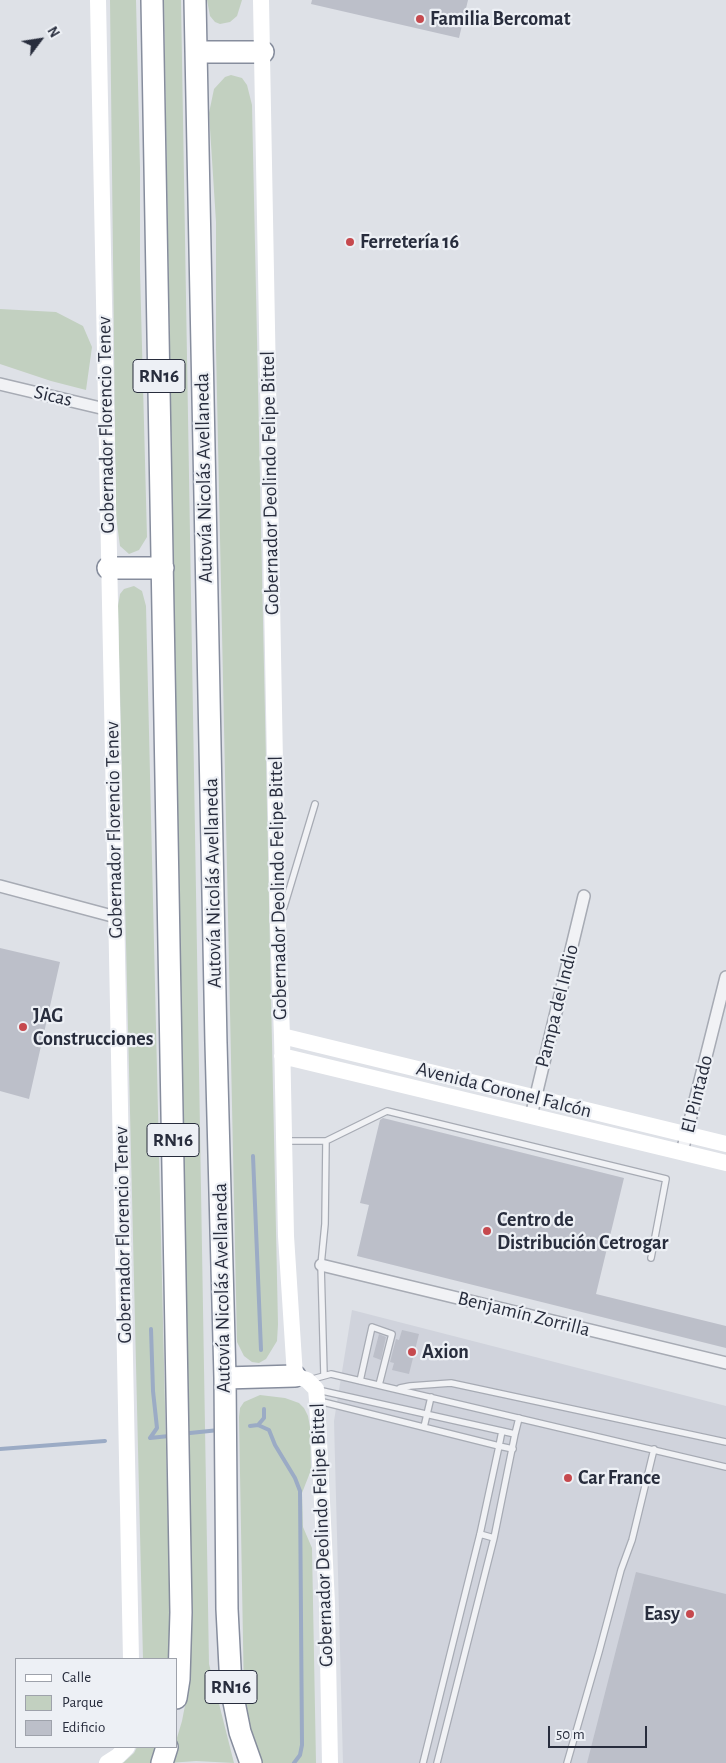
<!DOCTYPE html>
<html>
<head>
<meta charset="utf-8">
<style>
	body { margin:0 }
	#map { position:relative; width:726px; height:1763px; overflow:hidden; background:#dee1e7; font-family:"Alegreya Sans",sans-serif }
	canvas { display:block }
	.legend { position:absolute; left:15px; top:1658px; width:162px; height:90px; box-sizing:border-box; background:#edf0f5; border:1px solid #9ea2ab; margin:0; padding:6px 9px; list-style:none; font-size:15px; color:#282d3d }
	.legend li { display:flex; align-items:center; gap:10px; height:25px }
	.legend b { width:25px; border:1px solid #9ea2ab }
	.north { position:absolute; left:15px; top:15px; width:50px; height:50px; -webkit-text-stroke:4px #edf0f5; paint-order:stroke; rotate:59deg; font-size:14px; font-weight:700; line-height:20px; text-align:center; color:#282d3d }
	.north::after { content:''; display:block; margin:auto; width:18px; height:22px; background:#282d3d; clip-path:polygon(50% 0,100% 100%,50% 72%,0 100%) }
	.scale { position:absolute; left:548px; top:1726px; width:99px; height:22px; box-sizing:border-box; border:2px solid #282d3d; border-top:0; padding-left:6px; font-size:15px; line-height:18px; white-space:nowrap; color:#282d3d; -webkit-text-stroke:4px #edf0f5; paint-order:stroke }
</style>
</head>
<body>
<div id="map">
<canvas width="726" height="1763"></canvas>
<ul class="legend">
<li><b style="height:6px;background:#fff"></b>Calle</li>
<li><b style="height:14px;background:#c2d0c0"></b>Parque</li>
<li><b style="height:14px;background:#bcbfc9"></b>Edificio</li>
</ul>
<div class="north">N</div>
<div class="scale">50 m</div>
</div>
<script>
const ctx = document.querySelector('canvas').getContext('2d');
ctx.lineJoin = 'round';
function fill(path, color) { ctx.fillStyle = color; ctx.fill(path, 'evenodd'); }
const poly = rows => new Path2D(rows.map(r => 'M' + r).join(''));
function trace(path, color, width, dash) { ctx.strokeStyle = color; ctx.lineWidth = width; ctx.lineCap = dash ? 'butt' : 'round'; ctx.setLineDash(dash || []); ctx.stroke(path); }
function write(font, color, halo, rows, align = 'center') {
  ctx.font = font + ' "Alegreya Sans",sans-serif'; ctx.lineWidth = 4.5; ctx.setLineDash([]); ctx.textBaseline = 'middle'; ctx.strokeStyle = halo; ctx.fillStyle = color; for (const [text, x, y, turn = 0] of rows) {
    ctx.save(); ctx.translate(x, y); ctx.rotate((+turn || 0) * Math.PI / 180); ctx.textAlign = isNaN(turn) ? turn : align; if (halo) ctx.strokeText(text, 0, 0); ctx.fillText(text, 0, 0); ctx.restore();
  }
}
const built = poly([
	[352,1310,726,1406,726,1763,343,1763,334,1421]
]);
const green = poly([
	[110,0,136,0,140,168,140,271,147,537,139,550,129,554,120,546,116,516],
	[164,0,181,0,209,1664,234,1763,196,1761,169,1763,176,1747,176,1741,182,1721,188,1690,191,1658],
	[207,0,242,0,237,16,230,22,220,24,215,22,210,16],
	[231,75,242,78,247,85,252,105,278,1324,277,1341,266,1359,259,1363,252,1362,244,1356,237,1342,216,349,216,222,209,113,214,89,225,77],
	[0,309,56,312,83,326,92,347,86,390,51,381,0,364],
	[134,586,142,591,146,606,171,1659,143,1659,118,606,120,594,124,589],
	[260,1395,285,1398,299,1403,304,1408,308,1416,310,1427,311,1470,302,1493,303,1527,312,1548,316,1763,261,1763,252,1734,244,1697,239,1417,240,1408,244,1402],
	[137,1747,158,1747,152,1763,123,1763,134,1753]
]);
const stream = poly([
	[253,1156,261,1350],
	[258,1425,264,1418,264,1409],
	[250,1426,258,1425,269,1430,275,1445,295,1478,300,1491,302,1745,300,1755,294,1763],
	[190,1433,219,1430],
	[150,1438,157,1428,153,1391,151,1329],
	[150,1438,169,1436],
	[0,1449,105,1441]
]);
const building = poly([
	[312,0,468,0,459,38,311,4],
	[0,948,60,962,29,1099,0,1091],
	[383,1118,624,1178,596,1294,726,1326,726,1348,357,1256,369,1205,360,1203,380,1120],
	[402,1330,419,1334,409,1374,392,1370,394,1363,390,1362,396,1339,399,1340],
	[379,1334,386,1337,381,1360,373,1357],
	[636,1572,726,1594,726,1763,587,1763]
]);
const lane = poly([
	[284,907,315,804],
	[286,1141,326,1141,387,1111,666,1179,651,1258],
	[324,1375,321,1265,325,1224,326,1141],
	[309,1380,331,1374,726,1467],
	[360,1381,372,1327,392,1334,379,1385],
	[400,1388,410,1386,451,1383,726,1442],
	[318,1390,515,1434,494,1538,437,1763],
	[319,1401,499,1446,480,1534,423,1763],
	[424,1427,431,1397],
	[502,1431,499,1446,513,1449],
	[515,1434,519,1418],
	[480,1534,494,1538],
	[567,1763,599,1652,621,1570,632,1540,654,1449]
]);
const street = poly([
	[0,384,105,409],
	[0,886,116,917],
	[531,1116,584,896],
	[682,1152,726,977],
	[321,1265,726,1363]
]);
const secondary = poly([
	[98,0,131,1659],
	[261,0,278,926,282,1036,286,1236,295,1376,307,1380,316,1389,317,1400,327,1604,330,1763],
	[282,1036,726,1144],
	[282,1056,726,1163],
	[107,1763,118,1756,127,1747]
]);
const highway = poly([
	[152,0,181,1612,179,1679,176,1698],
	[195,0,216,1043,225,1378,227,1609,231,1687,240,1732,251,1763],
	[196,52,263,52],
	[108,568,163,568],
	[225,1378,295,1376],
	[162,1763,167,1747]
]);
const markers = [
	[420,19,5,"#c6494e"],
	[350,242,5,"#c6494e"],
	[23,1027,5,"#c6494e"],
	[487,1231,5,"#c6494e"],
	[412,1352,5,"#c6494e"],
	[568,1478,5,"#c6494e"],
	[690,1614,5,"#c6494e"]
];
const shields = [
	[159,376,52],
	[173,1140,52],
	[231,1687,52]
];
const shieldNames = [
	["RN16",159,376],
	["RN16",173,1140],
	["RN16",231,1687]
];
const poiNames = [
	["Familia Bercomat",430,19],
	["Ferretería 16",360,242],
	["JAG",33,1016],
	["Construcciones",33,1039],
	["Centro de",497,1220],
	["Distribución Cetrogar",497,1243],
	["Axion",422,1352],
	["Car France",578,1478],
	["Easy",680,1614,"right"]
];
const streetNames = [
	["Sicas",53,396,13],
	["Gobernador Florencio Tenev",106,425,-91],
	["Autovía Nicolás Avellaneda",204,478,-91],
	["Gobernador Deolindo Felipe Bittel",270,483,-91],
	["Gobernador Florencio Tenev",114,830,-91],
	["Autovía Nicolás Avellaneda",213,883,-91],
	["Gobernador Deolindo Felipe Bittel",278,888,-91],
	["Pampa del Indio",557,1006,-76],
	["Avenida Coronel Falcón",504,1090,14],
	["El Pintado",697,1094,-76],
	["Gobernador Florencio Tenev",123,1235,-91],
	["Autovía Nicolás Avellaneda",222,1288,-91],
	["Benjamín Zorrilla",524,1314,14],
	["Gobernador Deolindo Felipe Bittel",322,1535,-92]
];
fill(built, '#d0d3dc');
fill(green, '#c2d0c0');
trace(stream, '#9babc5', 4);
fill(building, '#bcbfc9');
trace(lane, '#a7abb4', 8);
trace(street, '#a7abb4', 14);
trace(highway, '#868d9d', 24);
trace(lane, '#f1f2f5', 5.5);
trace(street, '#f1f2f5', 11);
trace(secondary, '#fff', 16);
trace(highway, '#fff', 21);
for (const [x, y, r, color] of markers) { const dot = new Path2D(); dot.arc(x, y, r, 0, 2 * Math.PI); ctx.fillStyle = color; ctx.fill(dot); trace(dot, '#edf0f5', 2); }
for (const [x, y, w] of shields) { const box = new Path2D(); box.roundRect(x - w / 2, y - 16.5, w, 33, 4); ctx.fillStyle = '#edf0f5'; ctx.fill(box); trace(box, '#282d3d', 1); }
write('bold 19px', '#282d3d', null, shieldNames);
write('bold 20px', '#282d3d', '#edf0f5', poiNames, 'left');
write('20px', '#282d3d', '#edf0f5', streetNames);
</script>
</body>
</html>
